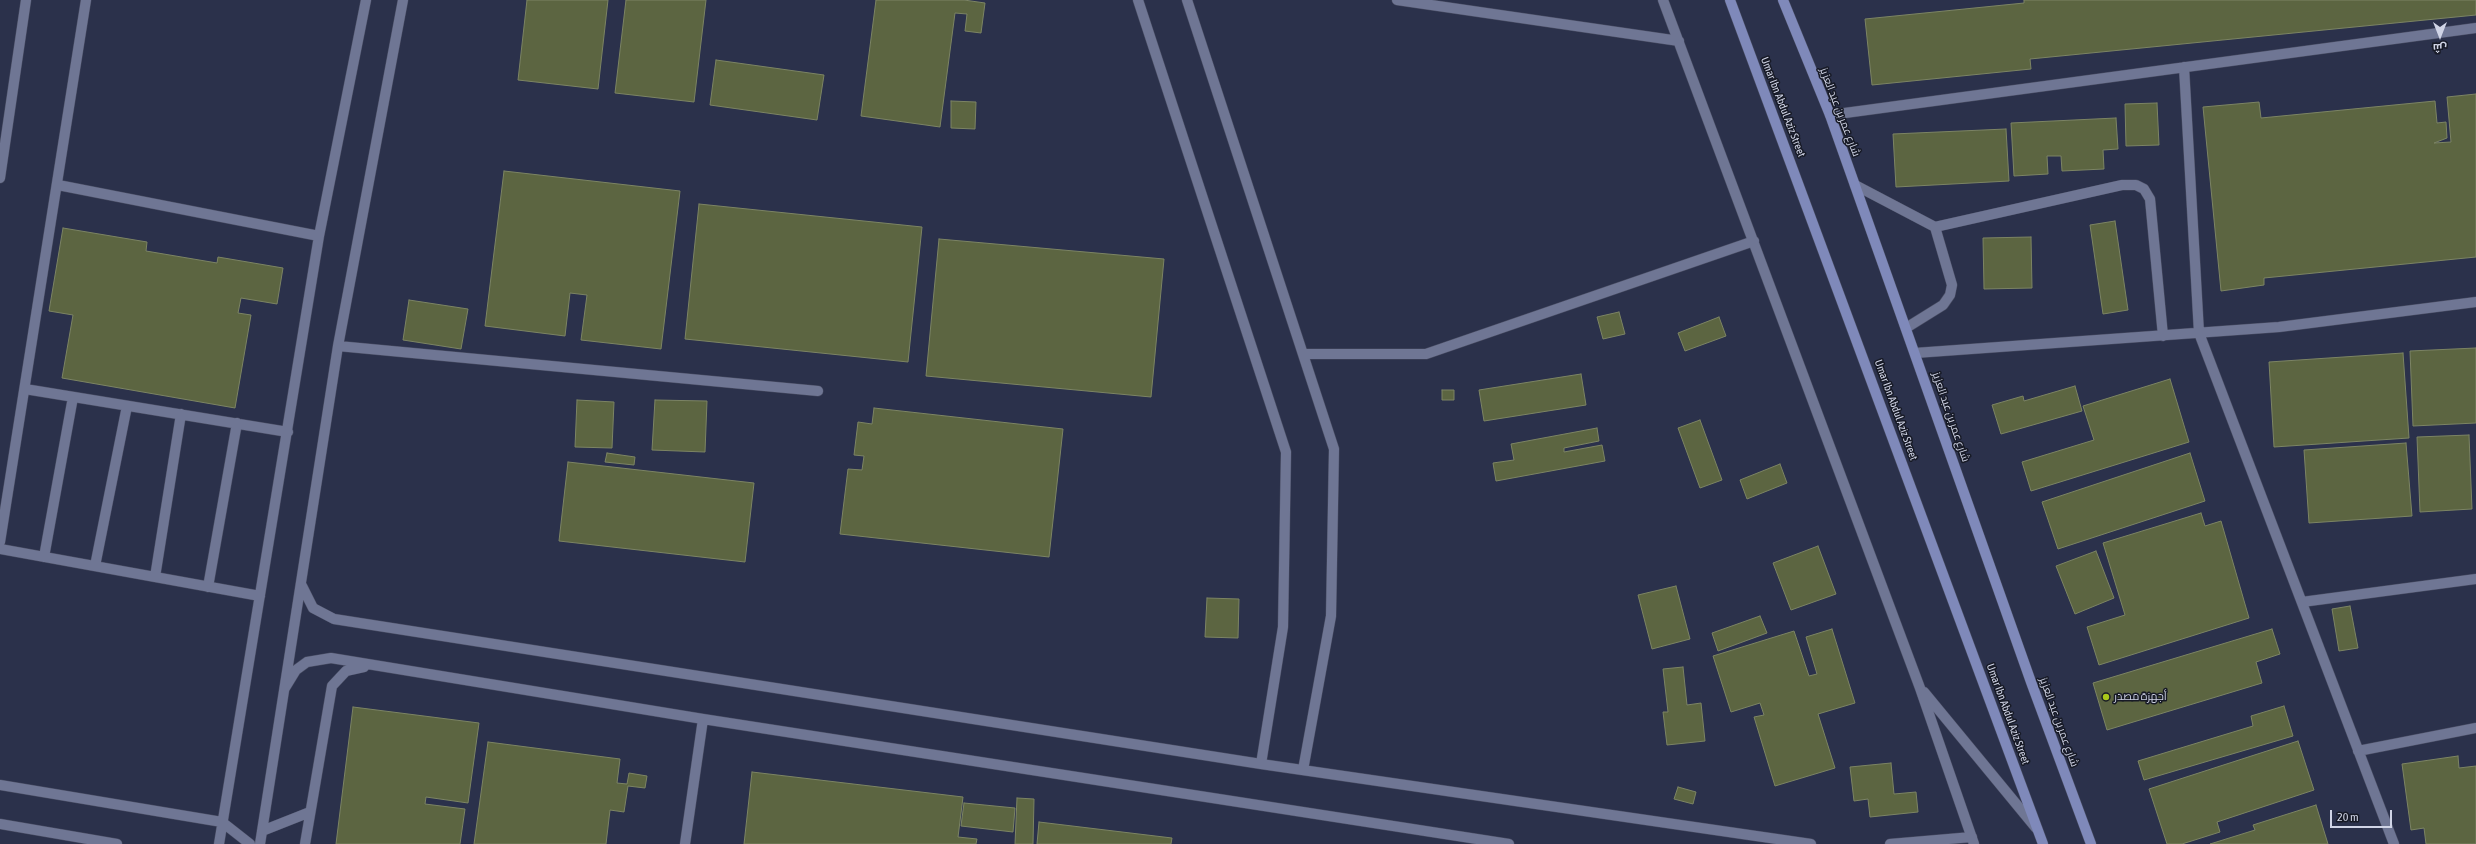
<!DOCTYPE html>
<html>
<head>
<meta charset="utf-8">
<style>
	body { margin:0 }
	#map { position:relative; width:2476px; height:844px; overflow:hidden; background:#2b314b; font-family:"Asap Condensed",Cairo,sans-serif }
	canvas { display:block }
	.north { position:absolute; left:2420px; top:16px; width:40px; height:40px; -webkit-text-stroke:3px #171a26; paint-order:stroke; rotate:180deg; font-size:11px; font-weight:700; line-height:16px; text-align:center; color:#d0d4e6 }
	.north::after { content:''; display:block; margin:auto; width:14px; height:18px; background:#d0d4e6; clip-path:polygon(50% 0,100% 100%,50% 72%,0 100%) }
	.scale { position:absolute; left:2330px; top:810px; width:62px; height:18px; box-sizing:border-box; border:2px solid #d0d4e6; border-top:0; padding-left:5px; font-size:12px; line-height:14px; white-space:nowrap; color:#d0d4e6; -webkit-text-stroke:3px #171a26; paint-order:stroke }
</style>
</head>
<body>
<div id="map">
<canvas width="2476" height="844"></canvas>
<div class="north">ش</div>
<div class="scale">20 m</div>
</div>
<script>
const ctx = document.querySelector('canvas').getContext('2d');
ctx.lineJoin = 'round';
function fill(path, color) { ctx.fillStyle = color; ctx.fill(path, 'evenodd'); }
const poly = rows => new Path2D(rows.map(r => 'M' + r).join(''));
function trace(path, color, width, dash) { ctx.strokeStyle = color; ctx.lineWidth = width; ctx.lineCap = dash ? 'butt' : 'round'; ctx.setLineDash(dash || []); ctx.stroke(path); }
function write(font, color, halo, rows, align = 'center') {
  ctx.font = font + ' "Asap Condensed",Cairo,sans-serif'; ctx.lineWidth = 3; ctx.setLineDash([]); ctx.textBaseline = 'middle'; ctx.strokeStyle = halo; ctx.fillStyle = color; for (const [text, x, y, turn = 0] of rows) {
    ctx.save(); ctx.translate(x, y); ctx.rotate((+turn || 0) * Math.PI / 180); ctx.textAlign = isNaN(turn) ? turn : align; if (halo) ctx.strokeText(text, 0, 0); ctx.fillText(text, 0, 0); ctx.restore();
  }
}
const building = poly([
	[527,0,608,0,598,89,518,80,527,0],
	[626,0,706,0,694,102,615,93,626,0],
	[876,0,964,0,985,3,981,33,965,31,967,14,955,13,940,127,861,116,876,0],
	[2024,0,2476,0,2476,15,2030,59,2031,69,1872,85,1865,19,2024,3,2024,0],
	[716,60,824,75,817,120,710,105,716,60],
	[2476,94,2476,257,2264,278,2264,285,2221,291,2203,107,2259,102,2261,118,2435,101,2437,123,2446,122,2447,138,2434,143,2451,142,2447,97,2476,94],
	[951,101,976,102,975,129,951,128,951,101],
	[2157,103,2159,145,2126,146,2125,104,2157,103],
	[2116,118,2118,149,2103,150,2104,169,2062,171,2061,156,2047,156,2048,174,2014,176,2011,123,2116,118],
	[2006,129,2009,181,1896,187,1893,134,2006,129],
	[504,171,680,191,661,349,581,340,587,295,570,293,565,336,485,326,504,171],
	[699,204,922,227,908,362,685,339,699,204],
	[2115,221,2128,310,2103,314,2090,225,2115,221],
	[63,228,147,242,146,251,217,263,218,257,283,268,277,304,241,298,238,313,251,315,235,408,62,378,73,315,49,311,63,228],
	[2031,237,2032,288,1984,289,1983,238,2031,237],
	[939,239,1164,259,1151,397,926,376,939,239],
	[409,300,468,309,461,349,403,340,409,300],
	[1619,312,1625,334,1603,339,1597,317,1619,312],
	[1719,317,1726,336,1685,351,1678,333,1719,317],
	[2476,348,2476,423,2413,426,2410,351,2476,348],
	[2403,353,2409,438,2274,447,2269,362,2403,353],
	[1581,374,1586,405,1484,421,1479,390,1581,374],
	[2170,379,2189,442,2031,491,2022,462,2094,440,2083,406,2170,379],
	[2075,386,2082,411,2001,434,1992,405,2023,396,2024,401,2075,386],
	[1442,390,1454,390,1454,400,1442,400,1442,390],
	[577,400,614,402,612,448,575,447,577,400],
	[655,400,707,401,705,452,652,450,655,400],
	[874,408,1063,429,1049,557,840,534,848,469,862,470,864,456,854,455,858,422,872,424,874,408],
	[1700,420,1722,480,1700,488,1678,428,1700,420],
	[1597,428,1599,441,1564,448,1564,452,1602,445,1605,461,1496,481,1493,463,1514,460,1511,444,1597,428],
	[2469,435,2472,509,2420,512,2417,437,2469,435],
	[2406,443,2412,516,2309,523,2304,450,2406,443],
	[607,453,635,457,634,465,605,462,607,453],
	[2190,453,2205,501,2058,549,2042,502,2190,453],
	[568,462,754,483,745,562,559,541,568,462],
	[1780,464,1787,483,1747,499,1740,480,1780,464],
	[2201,513,2205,526,2221,521,2249,618,2099,665,2087,627,2125,615,2103,543,2201,513],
	[1818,546,1836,594,1791,610,1773,563,1818,546],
	[2096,551,2114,598,2075,614,2056,566,2096,551],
	[1676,586,1690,639,1652,649,1638,595,1676,586],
	[1207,598,1239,599,1238,638,1205,637,1207,598],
	[2350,606,2358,648,2339,651,2332,609,2350,606],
	[1760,616,1767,633,1718,651,1712,633,1760,616],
	[1832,629,1855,703,1818,714,1835,768,1775,786,1754,717,1764,715,1760,703,1731,712,1713,656,1794,631,1809,676,1817,674,1806,637,1832,629],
	[2272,629,2280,654,2256,662,2262,683,2107,730,2093,683,2272,629],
	[1683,667,1687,705,1701,703,1705,741,1667,745,1663,712,1668,712,1663,669,1683,667],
	[2284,706,2293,736,2144,780,2138,761,2253,726,2251,716,2284,706],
	[353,707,479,723,468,803,426,797,425,804,465,809,460,844,336,844,353,707],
	[2298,741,2314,790,2217,822,2220,832,2182,844,2167,844,2149,789,2298,741],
	[488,742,620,759,617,783,627,784,629,773,647,776,645,788,628,786,624,812,610,810,606,844,474,844,488,742],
	[2458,756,2459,768,2476,766,2476,844,2426,844,2424,828,2411,830,2402,764,2458,756],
	[1891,763,1894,794,1916,792,1918,812,1870,817,1868,799,1854,801,1850,767,1891,763],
	[752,772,963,797,958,837,977,839,976,844,744,844,752,772],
	[1678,787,1696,792,1693,804,1674,799,1678,787],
	[1017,798,1034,799,1033,844,1015,844,1017,798],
	[964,803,1015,808,1013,832,961,826,964,803],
	[2316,805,2328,844,2210,844,2255,830,2253,825,2316,805],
	[1039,822,1172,838,1171,844,1037,844,1039,822]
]);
const minor = poly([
	[1138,0,1286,452,1283,627,1261,764],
	[1187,0,1334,449,1331,616,1303,770],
	[1397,0,1679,41],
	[1663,0,1920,688,1974,844],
	[2184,67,2199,333,2394,844],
	[1830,115,2476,28],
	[0,178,26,0],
	[58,185,319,236],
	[1855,185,1935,227,2122,185,2136,185,2144,189,2150,199,2163,336],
	[1906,328,1943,305,1950,295,1952,285,1935,227],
	[338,346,818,391],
	[1915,353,2279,327,2476,302],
	[1303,354,1426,354,1754,241],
	[25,389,288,432],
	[0,542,86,0],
	[0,549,260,596],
	[44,557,73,397],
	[95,566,127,406],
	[155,577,181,414],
	[302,586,313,608,334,619,1261,764,1811,844],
	[208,587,237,423],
	[2302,602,2476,579],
	[285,688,296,670,307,662,331,658,703,719,1509,844],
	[1924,692,2036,828],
	[2358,751,2476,728],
	[0,785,222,822,250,844],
	[0,824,117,844],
	[262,831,310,812],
	[219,844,319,236,366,0],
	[260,844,338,346,403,0],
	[305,844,332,686,346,671,364,667],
	[685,844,703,719],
	[1890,844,1972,837]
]);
const major = poly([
	[1730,0,2043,844],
	[1783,0,1830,115,2031,682,2091,844]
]);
const markers = [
	[2106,697,4,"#a9c71a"]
];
const streetNames = [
	["Umar Ibn Abdul Aziz Street",1783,107,69],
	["شارع عمر بن عبد العزيز",1840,112,69],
	["Umar Ibn Abdul Aziz Street",1896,410,70],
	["شارع عمر بن عبد العزيز",1951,417,71],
	["Umar Ibn Abdul Aziz Street",2008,714,70],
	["شارع عمر بن عبد العزيز",2059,722,70]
];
const poiNames = [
	["أجهزة مصدر",2114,697]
];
fill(building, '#5c6541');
trace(building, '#7c8464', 1);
trace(minor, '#494d63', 11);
trace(major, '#494d63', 11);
trace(minor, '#6f7694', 10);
trace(major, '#7f89ba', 10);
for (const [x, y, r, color] of markers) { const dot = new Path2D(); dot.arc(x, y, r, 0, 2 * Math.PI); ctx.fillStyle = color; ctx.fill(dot); trace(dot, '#171a26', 1.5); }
write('11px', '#d0d4e6', '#171a26', streetNames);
write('11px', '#d0d4e6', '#171a26', poiNames, 'left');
</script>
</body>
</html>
